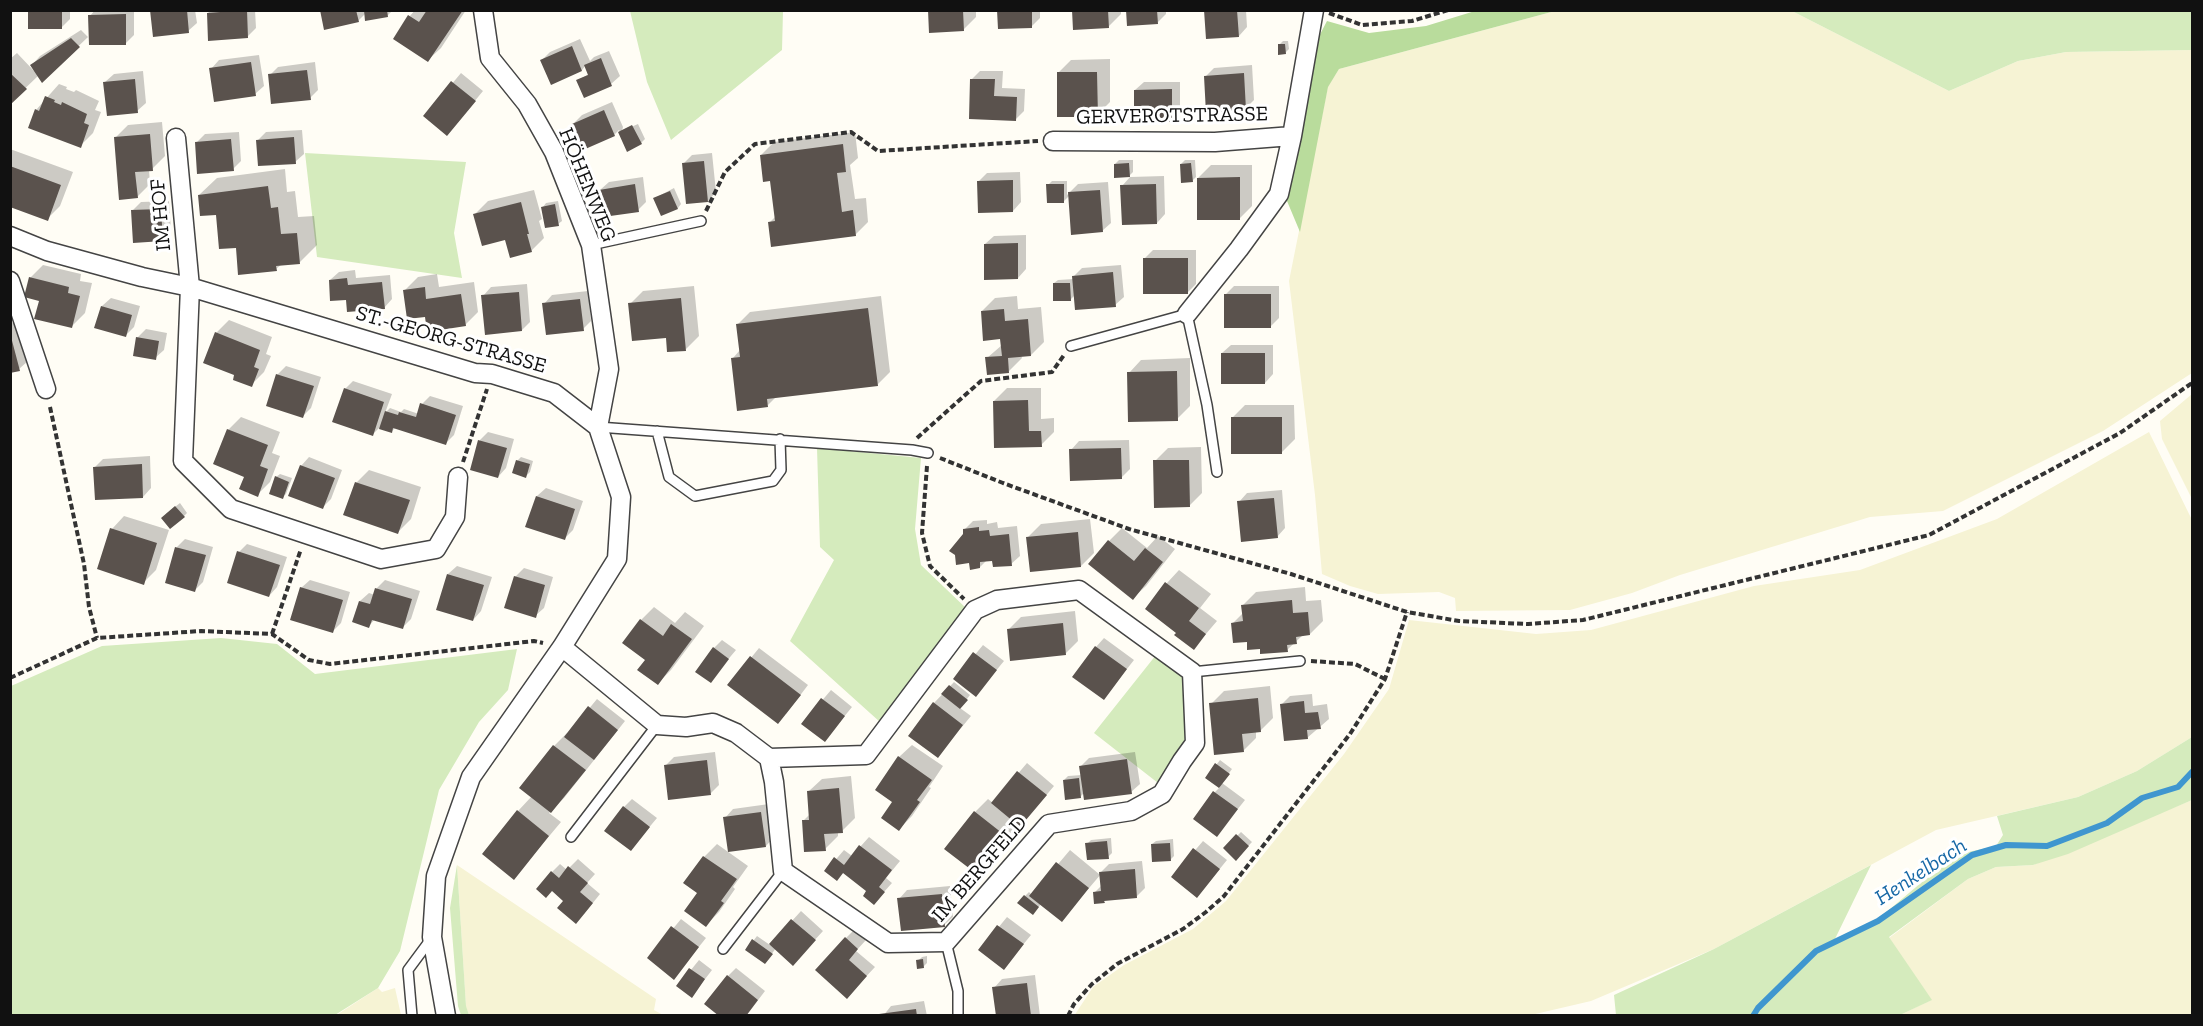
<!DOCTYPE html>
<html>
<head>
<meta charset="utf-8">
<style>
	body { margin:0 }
	#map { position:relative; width:2203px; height:1026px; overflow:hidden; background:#fffdf5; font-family:"Zilla Slab",serif }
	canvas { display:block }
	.frame { position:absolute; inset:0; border:12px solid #111; pointer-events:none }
</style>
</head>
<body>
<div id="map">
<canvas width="2203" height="1026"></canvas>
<div class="frame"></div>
</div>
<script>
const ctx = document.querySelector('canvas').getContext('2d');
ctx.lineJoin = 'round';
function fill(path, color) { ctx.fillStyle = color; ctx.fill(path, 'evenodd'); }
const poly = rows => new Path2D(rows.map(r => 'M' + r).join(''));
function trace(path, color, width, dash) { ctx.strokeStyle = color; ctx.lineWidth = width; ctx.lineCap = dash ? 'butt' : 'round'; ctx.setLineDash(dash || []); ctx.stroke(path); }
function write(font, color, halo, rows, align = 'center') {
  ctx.font = font + ' "Zilla Slab",serif'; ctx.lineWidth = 6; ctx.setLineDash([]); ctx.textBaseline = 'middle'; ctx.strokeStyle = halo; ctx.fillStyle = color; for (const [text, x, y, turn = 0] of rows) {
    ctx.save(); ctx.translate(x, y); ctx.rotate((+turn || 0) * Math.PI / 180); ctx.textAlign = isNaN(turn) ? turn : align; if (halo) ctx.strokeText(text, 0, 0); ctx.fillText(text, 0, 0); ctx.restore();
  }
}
const farmland = poly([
	[1555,11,1792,11,1949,91,2018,61,2066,52,2192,50,2192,373,2103,431,1943,511,1870,517,1680,575,1632,593,1570,610,1456,611,1455,598,1439,592,1378,594,1350,586,1322,574,1315,495,1289,281,1328,86,1339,69],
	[2192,394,2192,499,2162,439,2160,421],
	[2149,432,2192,520,2192,737,2137,771,2078,797,1936,830,1714,949,1591,1001,1531,1015,1074,1016,1093,987,1124,965,1193,929,1226,901,1344,754,1389,689,1409,620,1536,634,1591,630,1754,586,1860,570,1997,519],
	[2192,800,2192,1015,1900,1015,1931,1000,1889,938,1968,879,1996,867,2033,865],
	[457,865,656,999,654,1010,663,1015,469,1015,466,1007],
	[378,988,382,992,395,988,401,1015,335,1016]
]);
const green = poly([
	[630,11,783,11,782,50,671,140,647,82],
	[1792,11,2192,11,2192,50,2066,52,2018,61,1949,91],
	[305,153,466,162,454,233,462,278,317,257],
	[817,448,921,458,915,529,921,565,967,609,880,722,790,641,834,560,820,547],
	[221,638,277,644,315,674,517,649,508,690,479,722,439,790,400,951,378,988,335,1015,11,1015,11,686,102,646],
	[1156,655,1185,675,1188,741,1158,783,1094,733],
	[2192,737,2192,800,2068,854,2033,865,1996,867,1968,879,1889,937,1932,1000,1900,1015,1616,1015,1614,995,1714,949,1871,865,1833,943,1877,920,1954,855,1996,846,2003,835,1997,816,2078,797,2137,771],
	[457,865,466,1006,469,1015,461,1015,458,1006,450,908]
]);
const forest = poly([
	[1475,11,1555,11,1339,69,1328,87,1300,232,1287,201,1315,44,1327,21,1369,33,1426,26]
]);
const shadow = poly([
	[30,10,70,10,70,19,62,27],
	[95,10,134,10,134,35,126,43,90,16],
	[151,10,195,10,197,23,188,31],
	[211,10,255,10,256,28,247,37,208,13],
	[321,10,393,10,387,16,366,13,358,21],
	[415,10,466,10,441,48,428,60,410,16],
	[929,10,976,10,976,17,963,30],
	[998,10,1040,10,1040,18,1032,26],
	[1073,10,1121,10,1121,14,1108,27],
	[1127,10,1166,10,1166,14,1158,22],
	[1206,10,1246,10,1247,27,1239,36],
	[81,30,88,37,42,81,39,75,10,103,10,59,17,53,34,71,32,65,40,56],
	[580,39,590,61,594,57,609,51,620,76,611,84,578,80,589,74,586,65,582,70,552,83,542,60,550,52],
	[1283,41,1288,41,1289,49,1285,53,1279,45],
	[259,55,264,86,255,94,211,69,219,60],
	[1110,59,1110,102,1097,115,1058,73,1071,60],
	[315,62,318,90,310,98,270,75,278,67],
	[1252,65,1254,100,1246,108,1206,76,1214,68],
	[143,71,146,103,137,111,105,82,114,74],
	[980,71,1003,71,1002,88,1025,89,1024,111,1016,119,972,79],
	[461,73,483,91,455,125,425,116],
	[1144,82,1180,82,1180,112,1172,120,1135,90],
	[59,84,67,87,66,89,74,92,76,90,99,101,95,110,101,112,93,133,80,146,36,110],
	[612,102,623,127,622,131,638,124,645,139,641,143,628,150,619,130,614,135,573,124,582,115],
	[162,122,165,156,152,169,149,170,150,184,137,197,115,138,128,125],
	[302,130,304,154,295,162,257,141,266,132],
	[239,132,241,161,233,169,196,143,205,134],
	[855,132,858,158,850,165,855,199,866,198,868,222,855,235,770,222,776,216,772,179,761,155,774,142],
	[10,149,73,172,60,206,47,219,10,206],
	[712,153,716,192,708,201,683,164,692,155],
	[1119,160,1133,160,1133,172,1129,176,1115,164],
	[1185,160,1195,160,1196,177,1192,181,1181,164],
	[1211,165,1252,165,1252,206,1239,219,1198,178],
	[285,169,287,192,295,191,298,217,314,216,317,245,300,262,282,264,276,269,237,246,217,213,199,195,217,178],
	[1020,172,1021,202,1013,211,979,181,987,173],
	[1164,176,1165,214,1157,223,1122,186,1130,177],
	[643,177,646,202,638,210,600,190,609,182],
	[1052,181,1067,181,1067,195,1078,184,1108,182,1111,223,1102,231,1070,195,1064,201,1048,185],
	[674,188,681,204,678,208,662,214,655,198],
	[534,190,542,219,539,221,544,238,531,251,475,214,488,201],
	[169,201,171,231,162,240,133,210,141,202],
	[558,201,562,221,558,224,543,207,546,203],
	[1026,235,1026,269,1018,278,985,244,994,236],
	[1153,250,1196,250,1196,284,1187,293,1145,258],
	[43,265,81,274,80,281,92,283,85,313,72,326,40,300,30,278],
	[1121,265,1124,297,1115,305,1075,295,1070,300,1054,283,1058,280,1074,279,1074,276,1082,268],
	[355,270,356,278,390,275,392,299,384,308,348,298,330,280,339,272],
	[437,274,439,287,474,282,478,312,465,325,426,315,405,290,418,277],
	[527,284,530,322,522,330,483,296,491,287],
	[694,286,699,336,686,349,667,336,630,304,643,291],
	[1234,286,1279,286,1279,318,1271,326,1225,295],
	[588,291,591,321,583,329,544,304,552,295],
	[881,296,890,372,877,385,776,397,768,405,733,358,740,350,737,325,750,312],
	[1017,296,1018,309,1041,307,1044,342,1031,355,1021,355,1022,358,1009,371,987,358,1002,345,1002,337,982,311,995,298],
	[111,298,140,306,134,327,125,336,102,306],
	[229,320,272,337,266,354,271,356,264,372,251,385,236,374,216,333],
	[19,321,28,361,19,369,10,372,10,323],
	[146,329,167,333,164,350,155,358,137,338],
	[1231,345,1273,345,1273,374,1265,383,1222,353],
	[1190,358,1190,406,1177,419,1129,373,1141,360],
	[286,366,321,377,311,408,303,416,277,375],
	[353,381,392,394,385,413,390,408,401,412,404,409,419,414,422,404,430,396,463,406,454,435,446,443,396,427,391,432,379,428,372,435,345,389],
	[1007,388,1041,388,1041,419,1054,418,1054,432,1041,445,994,401],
	[1245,405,1294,405,1295,439,1282,452,1232,418],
	[241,417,280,432,272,453,280,456,270,482,257,495,246,476,228,430],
	[488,432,514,439,506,468,498,477,472,469,480,440],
	[1129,440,1130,469,1122,477,1071,450,1079,441],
	[1201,447,1202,493,1189,506,1155,461,1168,448],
	[150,456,151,488,143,497,95,467,103,459],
	[309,457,342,470,331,499,323,507,301,466],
	[521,457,533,461,530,472,526,476,517,461],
	[369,470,421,487,411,519,398,532,356,483],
	[280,474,292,478,286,494,282,497,276,477],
	[546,488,583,501,573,530,564,539,537,496],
	[1282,490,1285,528,1277,537,1239,502,1247,493],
	[180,503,187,513,184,516,166,514],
	[124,516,169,530,156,570,143,583,112,529],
	[1090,519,1094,553,1081,566,1028,537,1041,524],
	[987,520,987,524,997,522,998,528,1017,526,1020,556,1011,564,994,559,987,560,980,567,964,530,973,521],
	[1122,528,1147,548,1158,536,1175,549,1146,586,1133,598,1109,541],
	[185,539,213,547,203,582,195,590,177,547],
	[247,544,287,557,277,587,269,596,239,552],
	[457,566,492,577,481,611,473,620,448,574],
	[524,568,553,577,544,608,535,616,515,577],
	[1179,570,1211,594,1200,608,1217,621,1194,648,1178,632,1147,609,1167,583],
	[310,580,350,592,341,623,332,632,301,588],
	[385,580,420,591,411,619,402,628,375,619,369,626,360,601,369,593,375,595,377,588],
	[1305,587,1306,601,1321,600,1323,621,1310,634,1304,634,1287,650,1261,647,1233,623,1244,612,1243,605,1256,592],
	[654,607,675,623,685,612,704,626,671,670,658,683,647,659,641,620],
	[1075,611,1078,641,1065,654,1008,630,1021,617],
	[1104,638,1134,660,1104,698,1096,647],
	[722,640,736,650,710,681,714,648],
	[983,645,1004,661,976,695,955,679],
	[759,648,808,685,786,714,729,685],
	[954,682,970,695,960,708,971,716,938,756,934,703],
	[1270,686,1273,718,1260,731,1256,732,1256,738,1243,751,1211,704,1224,691],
	[831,690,852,707,825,740,803,723],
	[1312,694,1313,706,1327,704,1329,719,1307,738,1282,704,1290,696],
	[597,699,625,721,564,798,549,813,561,822,514,878,518,811,532,796,521,787,554,746,567,733,568,734],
	[912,745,943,766,929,787,931,788,912,816,899,829,894,802,899,757],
	[715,752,719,785,711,793,665,766,674,757],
	[1135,752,1140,784,1131,792,1084,793,1080,797,1064,780,1068,776,1082,775,1081,766,1089,758],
	[1220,760,1232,769,1222,783,1245,800,1217,835,1215,792,1220,787,1207,777],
	[1027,763,1054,786,1028,817,1018,824,990,860,977,873,975,812,988,799,993,803],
	[851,776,855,818,842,831,838,832,838,836,825,849,803,821,810,814,809,791,822,779],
	[632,799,657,818,631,849,624,807],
	[769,804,774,837,766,846,725,818,733,809],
	[1241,832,1252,842,1236,859,1225,848],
	[869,837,900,861,886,878,892,883,874,903,868,891,844,872,837,879,826,871,844,850,852,856],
	[1111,838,1112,853,1108,857,1087,844,1091,840],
	[1173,839,1174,856,1171,859,1152,844,1156,841],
	[1203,841,1227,860,1205,887,1173,876],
	[717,844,748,866,733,887,735,889,719,912,706,925,699,893,685,883,704,857],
	[1070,850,1099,874,1109,864,1142,861,1145,888,1136,897,1106,899,1104,902,1095,892,1102,885,1101,874,1062,920,1041,904,1037,909,1025,896,1029,892,1032,895],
	[578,859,595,874,587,883,600,894,584,914,565,901,552,872,560,864,567,870],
	[950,886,953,917,944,925,899,899,907,890],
	[801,911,823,931,801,955,776,948,768,959,747,949,757,936,770,945],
	[1007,917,1031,935,1004,968,980,950],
	[681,919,706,938,674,978,649,958],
	[854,930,866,940,856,951,875,967,847,997,846,938],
	[927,956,927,963,923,967,918,961,922,957],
	[699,960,712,970,692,996,678,986],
	[736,968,765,991,746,1016,728,976],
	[1035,975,1040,1016,997,1016,994,988,1002,979],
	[924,1001,927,1016,883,1016,891,1006]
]);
const stream = poly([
	[1753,1016,1758,1008,1816,951,1878,921,1972,855,2006,845,2047,846,2107,823,2142,798,2178,787,2192,772]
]);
const building = poly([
	[28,10,62,10,62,29,28,29],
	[150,10,187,10,189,33,153,37],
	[247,10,248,38,208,41,207,13],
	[320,10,356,10,359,22,324,30],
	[364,10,387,10,388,17,365,21],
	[427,10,463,10,428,62,393,39,408,15,419,22],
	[928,10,963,10,964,31,929,33],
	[997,10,1032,10,1032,28,998,29],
	[1072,10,1108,10,1109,28,1073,30],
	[1126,10,1157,10,1158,24,1127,26],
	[1204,10,1237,10,1239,37,1206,39],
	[126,14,126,45,89,45,88,15],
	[71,38,80,47,42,83,30,65],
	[1278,44,1285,44,1286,54,1278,55],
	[572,46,582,71,551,85,540,60],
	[601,58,612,86,584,98,576,80,588,75,584,65],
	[251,62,256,96,214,102,209,68],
	[307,70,311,100,271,104,268,74],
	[1057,72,1097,72,1098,117,1057,117],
	[10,73,27,89,10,105],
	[1244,73,1246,110,1206,113,1204,76],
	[135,79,138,113,107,116,103,82],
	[970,79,995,79,994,96,1017,97,1016,121,969,119],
	[451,81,476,101,447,136,423,116],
	[1172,89,1172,122,1134,122,1134,90],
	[45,96,55,100,54,102,61,105,62,102,87,114,84,123,89,125,81,148,28,128,35,109,39,111],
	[604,110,615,136,583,150,572,124],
	[632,125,642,144,627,152,618,132],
	[150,134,153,171,135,172,138,198,119,200,114,137],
	[294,137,296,164,258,166,256,140],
	[231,139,234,171,197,174,195,142],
	[843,144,846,172,837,173,842,212,853,210,856,236,771,247,768,222,775,221,770,181,763,182,760,155],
	[704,161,708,202,686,204,682,163],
	[1129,163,1130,177,1114,178,1114,164],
	[1191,163,1193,182,1181,183,1180,164],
	[10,166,61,185,48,221,10,207],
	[1240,177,1240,220,1197,220,1197,178],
	[1013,180,1013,212,978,213,977,181],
	[635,184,639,212,603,217,599,190],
	[1046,184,1064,184,1064,203,1047,203],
	[1156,184,1157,224,1122,225,1120,185],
	[268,186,271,208,278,207,281,234,297,233,300,264,276,266,277,271,238,275,236,248,219,249,216,215,200,216,198,195],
	[1100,190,1103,232,1071,235,1068,192],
	[670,191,678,209,661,216,653,198],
	[521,202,529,234,527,234,532,252,510,258,505,240,482,246,473,214],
	[555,204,559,226,545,228,541,207],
	[161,209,163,241,133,243,131,210],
	[1018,243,1018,279,984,280,984,244],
	[1143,258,1188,258,1188,294,1143,294],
	[1113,272,1116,307,1075,310,1072,276],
	[29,277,69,287,68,293,80,296,72,328,34,319,39,301,24,297],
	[347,278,348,285,382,282,385,309,347,312,346,300,330,301,329,280],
	[1053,283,1070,283,1071,301,1053,301],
	[425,287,426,299,461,294,466,326,427,332,425,317,407,319,403,290],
	[519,292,522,331,485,335,481,295],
	[1224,294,1271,294,1271,328,1224,328],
	[681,298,686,351,667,352,666,338,632,341,628,303],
	[580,299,584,331,546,335,542,303],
	[101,306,132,315,126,337,94,328],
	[868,308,878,386,767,399,768,407,737,411,731,358,740,357,736,324],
	[1004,309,1005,321,1028,319,1031,356,1008,358,1009,373,987,375,985,357,1002,356,1000,339,983,341,981,311],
	[215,332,260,350,254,367,259,369,252,387,233,380,234,375,203,363],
	[10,333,20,371,10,373],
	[136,337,159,341,156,360,133,356],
	[1221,353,1265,353,1265,384,1221,384],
	[1177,371,1178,421,1128,422,1127,372],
	[276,374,314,386,303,418,266,406],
	[344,388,384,402,373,436,332,422],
	[1028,400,1029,431,1041,431,1042,447,994,448,993,401],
	[420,403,456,415,446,445,393,428,392,433,379,429,385,411,398,415,399,412,416,417],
	[1231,417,1282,417,1282,454,1231,454],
	[227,429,268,445,260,466,268,469,258,497,239,489,244,477,213,464],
	[478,440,507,448,498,478,470,470],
	[1121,448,1122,479,1070,481,1069,449],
	[516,460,530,464,526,478,512,473],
	[1153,460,1189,460,1190,507,1154,508],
	[142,464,143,498,95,500,93,467],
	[300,465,335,478,323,509,288,496],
	[275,476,289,482,283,499,269,494],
	[355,482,410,500,398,534,343,515],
	[536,496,575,509,565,540,525,527],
	[1274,498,1278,538,1241,542,1237,501],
	[175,506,185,517,170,529,161,518],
	[979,527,979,531,989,530,990,536,1009,534,1012,566,993,567,992,561,980,562,980,568,970,570,969,563,956,565,955,555,949,551,963,534,963,529],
	[110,528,157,543,144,585,97,569],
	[1078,532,1081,567,1030,572,1026,537],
	[1108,540,1134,561,1145,548,1163,562,1133,600,1088,564],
	[175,547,206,555,195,592,165,583],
	[237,551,280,565,269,597,227,583],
	[447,574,484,585,473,621,436,610],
	[514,576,545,585,536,618,504,608],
	[1165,582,1199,608,1189,621,1206,634,1194,650,1174,635,1176,633,1145,609],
	[300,587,343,600,333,633,290,620],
	[375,588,412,599,403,629,372,620,369,628,352,622,359,601,370,604],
	[1292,600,1293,613,1308,612,1310,635,1296,637,1297,644,1287,645,1288,652,1260,654,1260,649,1247,650,1247,642,1233,643,1231,623,1243,621,1241,605],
	[640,619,663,636,671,624,692,639,658,685,637,670,645,660,622,643],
	[1063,623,1066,655,1010,661,1007,629],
	[1095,646,1127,669,1104,700,1072,677],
	[713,647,729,659,711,683,695,672],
	[973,652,997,670,976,697,953,679],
	[750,656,801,695,778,724,727,685],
	[949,685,968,700,960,709,941,694],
	[821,698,845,716,825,742,801,724],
	[1258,698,1261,732,1242,734,1244,752,1214,755,1209,703],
	[1304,701,1305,713,1318,712,1321,729,1307,730,1308,739,1284,741,1280,704],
	[933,702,963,725,938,758,908,736],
	[588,706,618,730,594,760,564,737],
	[553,745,586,770,551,813,519,788],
	[898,756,932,780,917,800,920,802,899,831,881,818,892,802,875,790],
	[1127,759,1132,794,1084,800,1079,766],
	[707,760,711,795,668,800,664,765],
	[1215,763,1230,774,1219,788,1205,778],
	[1017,771,1047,795,1020,827,991,803],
	[1079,778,1081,798,1065,800,1063,780],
	[839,788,843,833,824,834,826,851,804,852,802,820,809,820,807,791],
	[1213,791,1238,809,1217,837,1193,819],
	[623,806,650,827,631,851,604,831],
	[517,810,549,836,514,880,482,854],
	[974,811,1007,837,978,875,944,849],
	[761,812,766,847,728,852,723,817],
	[1236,834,1249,846,1236,861,1223,848],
	[1107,841,1109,859,1087,860,1085,843],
	[1170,843,1171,861,1152,862,1151,844],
	[859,845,892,870,879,887,885,892,874,905,863,896,866,891,843,873,837,881,824,871,834,857,844,865],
	[1193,848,1220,869,1197,898,1171,877],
	[703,856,737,879,721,901,724,903,706,927,684,911,697,893,683,883],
	[1056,862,1089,888,1062,922,1029,896],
	[568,866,588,883,580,892,593,903,576,924,557,908,563,901,552,891,546,898,536,889,551,871,559,878],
	[1135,869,1137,898,1104,901,1105,903,1094,904,1093,892,1101,891,1099,872],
	[942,894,945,927,901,931,897,898],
	[1024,895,1039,907,1033,915,1017,903],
	[791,919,816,940,793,966,769,944],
	[997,925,1024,944,1004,970,978,950],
	[671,926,699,947,674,980,647,958],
	[845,937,858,949,849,960,867,976,847,999,815,970],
	[752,939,773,954,765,964,745,950],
	[923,959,924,968,917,969,916,960],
	[689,968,705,979,692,998,676,986],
	[727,975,758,1000,746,1016,719,1016,704,1004],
	[1027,983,1031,1016,996,1016,992,987],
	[916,1009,917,1016,879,1016,879,1014]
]);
const path = poly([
	[1329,13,1362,25,1412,21,1448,10],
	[706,211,725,172,755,144,851,132,878,151,1038,141],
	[50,407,84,564,89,607,97,638],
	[917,438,981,381,1052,372,1064,355],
	[940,458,1003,483,1129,529,1291,574,1407,612,1459,621,1528,624,1583,620,1929,535,2120,433,2192,383],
	[463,462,487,389],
	[927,466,922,533,930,566,964,599],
	[272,634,301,549],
	[1311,661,1355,664,1385,679],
	[10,678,97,638,201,631,272,634,309,660,330,664,534,641,543,643],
	[1068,1016,1074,1004,1092,984,1117,964,1183,929,1206,912,1224,896,1350,734,1385,679,1407,612]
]);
const lane = poly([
	[591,245,701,221],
	[1071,346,1187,314,1207,405,1217,472],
	[598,427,912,450,928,453],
	[657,431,669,477,695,496,773,481,781,470,780,439],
	[1192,672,1300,661],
	[571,837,657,725],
	[946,942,958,991,958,1016],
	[723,949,783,871],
	[412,1016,408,970,431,939]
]);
const street = poly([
	[483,10,490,58,527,104,554,152,591,245,609,369,598,427],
	[176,138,190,287,183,461,231,509,381,559,436,549,455,517,458,477],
	[1053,141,1215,142,1292,136],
	[10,236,47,251,142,277,190,287,475,373,492,374,554,393,598,427,621,497,617,559,562,647,471,777,436,876,432,937,446,1016],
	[10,281,46,389],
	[1187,314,1239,249,1279,194,1292,136,1314,10],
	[562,647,657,725,686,727,713,723,736,733,769,758,866,755,975,610,997,600,1079,590,1192,672,1195,743,1182,761,1162,794,1131,811,1049,824,946,942,888,943,783,871,774,782,769,758]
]);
const streetNames = [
	["GERVEROTSTRASSE",1172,116,-1],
	["HÖHENWEG",587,185,68],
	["IM HOF",161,215,-95],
	["ST.-GEORG-STRASSE",451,340,16],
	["IM BERGFELD",980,869,-49]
];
const waterNames = [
	["Henkelbach",1921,872,-33]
];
fill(farmland, '#f6f3d4');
fill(green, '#d5ebbd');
fill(forest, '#b9dc9c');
fill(shadow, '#0003');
trace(stream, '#3f96cf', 6);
fill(building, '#5a524d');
trace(lane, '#444', 12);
trace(street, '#444', 21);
trace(path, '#333', 4, [6, 3]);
trace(lane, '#fff', 9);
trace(street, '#fff', 18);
write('21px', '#111', '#fff', streetNames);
write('italic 22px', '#1768a6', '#fff', waterNames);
</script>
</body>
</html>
